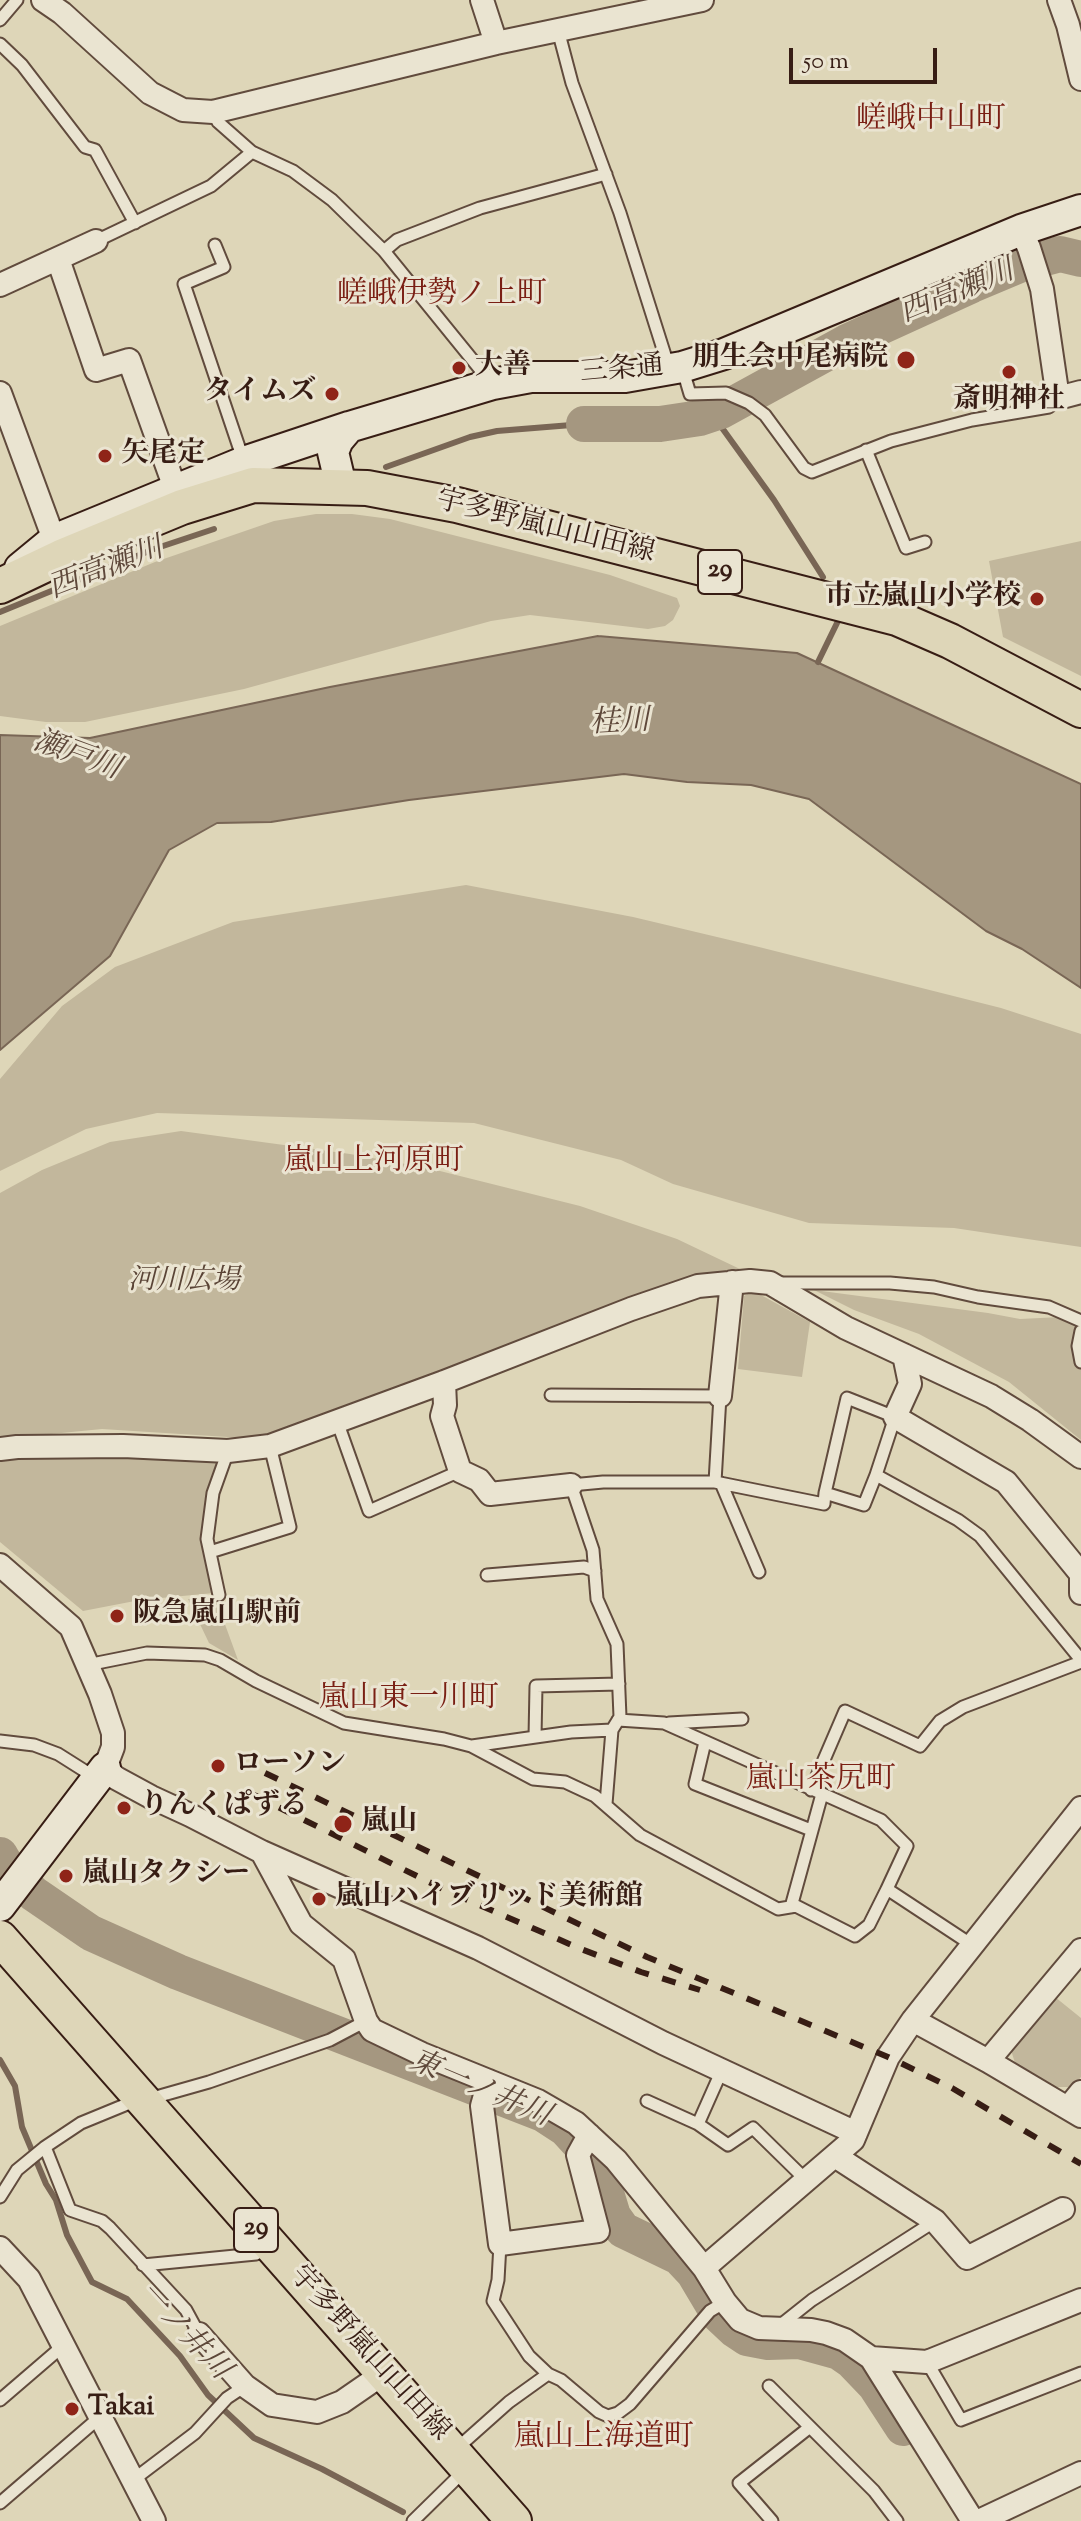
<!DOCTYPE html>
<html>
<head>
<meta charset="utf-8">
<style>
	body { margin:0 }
	#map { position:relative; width:1081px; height:2521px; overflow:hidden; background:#ded6b8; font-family:"Sorts Mill Goudy",serif }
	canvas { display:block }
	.scale { position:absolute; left:789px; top:48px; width:148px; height:36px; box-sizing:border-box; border:4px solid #371d14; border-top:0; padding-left:10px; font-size:24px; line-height:28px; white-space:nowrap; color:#371d14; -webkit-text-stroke:6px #eae4d1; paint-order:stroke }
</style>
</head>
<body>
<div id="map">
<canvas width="1081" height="2521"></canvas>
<div class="scale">50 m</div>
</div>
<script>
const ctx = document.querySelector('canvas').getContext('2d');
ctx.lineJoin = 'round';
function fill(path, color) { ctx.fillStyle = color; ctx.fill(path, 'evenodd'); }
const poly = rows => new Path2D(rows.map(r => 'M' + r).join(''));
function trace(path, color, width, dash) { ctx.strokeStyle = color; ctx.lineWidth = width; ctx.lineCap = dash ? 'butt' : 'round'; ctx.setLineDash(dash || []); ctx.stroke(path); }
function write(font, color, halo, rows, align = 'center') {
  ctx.font = font + ' "Sorts Mill Goudy","Noto Serif JP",serif'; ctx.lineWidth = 6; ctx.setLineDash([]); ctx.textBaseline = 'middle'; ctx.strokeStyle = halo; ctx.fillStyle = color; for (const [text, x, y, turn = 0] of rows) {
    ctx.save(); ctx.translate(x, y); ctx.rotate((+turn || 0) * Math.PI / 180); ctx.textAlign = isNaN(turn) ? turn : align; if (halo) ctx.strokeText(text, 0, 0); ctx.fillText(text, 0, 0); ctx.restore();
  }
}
const green = poly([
	[316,514,352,514,390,519,610,575,677,598,680,606,673,620,665,626,648,629,530,615,491,621,244,689,85,722,46,722,0,716,0,626,155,562,274,521],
	[1081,541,1081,676,1003,637,989,561],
	[466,885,633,917,759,947,1001,1008,1081,1034,1081,1247,954,1228,809,1223,673,1184,621,1160,474,1123,157,1113,86,1129,0,1171,0,1079,62,1006,115,967,233,922],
	[181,1131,350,1154,428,1168,580,1206,677,1239,742,1270,707,1277,259,1439,102,1429,0,1439,0,1193,42,1170,110,1142],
	[814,1290,988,1313,1020,1319,1081,1316,1081,1440,1009,1382,919,1334,854,1310],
	[751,1292,761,1295,810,1322,802,1377,738,1369,744,1296],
	[222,1454,208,1491,214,1593,140,1600,83,1611,0,1542,0,1455],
	[215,1597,238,1660,209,1643,188,1599],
	[1055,1997,1081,2018,1081,2077,1073,2087,1057,2087,1015,2063,1011,2050]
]);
const water = poly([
	[598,636,797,653,1081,784,1081,988,1022,949,986,931,809,799,751,785,687,782,624,774,409,800,271,822,217,823,169,850,110,956,0,1050,0,735,90,738,330,687,598,636]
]);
const stream = poly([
	[712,414,774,500,823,577],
	[386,467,470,437,497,431,584,424],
	[0,612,154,549,214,529],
	[818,662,838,621],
	[0,2060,15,2086,22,2127,46,2184,56,2200,67,2235,92,2282,127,2299,180,2356,208,2395,254,2438,322,2469,403,2512]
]);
const river = poly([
	[584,424,660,424,700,418,721,411,847,342,972,285,1022,264,1060,254,1081,259],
	[0,1855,11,1874,34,1894,91,1933,178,1972,543,2114,566,2129,588,2153,600,2173,613,2216,623,2230,679,2257,694,2273,719,2315,735,2330,747,2338,768,2342,799,2341,839,2352,852,2361,875,2385,903,2428]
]);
const lane = poly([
	[0,20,17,0],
	[558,30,572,83,620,213,669,368],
	[0,44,22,65,85,147,95,150,135,223],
	[213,112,218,122,252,152,293,171,332,200,384,251,492,384],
	[96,241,211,186,252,152],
	[215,245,224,267,184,284,244,462],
	[384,251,397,240,480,208,606,174],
	[682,367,690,394,726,393,749,403,765,415,804,468,812,472,891,441,972,420,1049,407,1058,398],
	[866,450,906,548,925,542],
	[779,1283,890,1283,934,1287,978,1297,1049,1307,1081,1321],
	[1081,1331,1078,1346,1081,1362],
	[551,1395,720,1396,715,1482],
	[337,1421,369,1511,460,1471],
	[721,1483,759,1572],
	[825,1493,847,1398,895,1417,876,1475],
	[210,1552,290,1527,270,1446],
	[487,1575,584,1567,595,1571],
	[219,1595,207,1539,213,1493,228,1451],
	[87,1665,147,1653,205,1655,220,1660,256,1681,344,1723,444,1739,471,1746,533,1779,565,1782,595,1796,640,1835,778,1909,796,1906,855,1936,869,1925,887,1889],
	[618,1720,664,1723,881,1820,907,1846,887,1889,972,1945],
	[669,1723,742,1719],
	[535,1737,536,1686,619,1684],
	[0,1741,34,1745,58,1754,96,1778],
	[705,1742,695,1784,811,1830],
	[472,1746,571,1732,612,1730],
	[811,1790,845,1711,920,1746,940,1721,963,1707,1081,1662],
	[606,1804,612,1730,620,1717,617,1644,597,1599,593,1550,571,1485,603,1482,715,1482,824,1504,825,1493,864,1505,876,1475,958,1520,980,1536,1081,1660],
	[791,1907,822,1794],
	[149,2099,209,2082,330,2040,366,2021],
	[647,2101,698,2124,728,2145,753,2128,806,2180],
	[698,2124,722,2070],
	[45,2147,70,2210,102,2221,110,2228,186,2310,199,2334],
	[0,2197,17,2170,45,2147,81,2123,137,2100],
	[500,2244,498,2280,493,2301,529,2356,548,2374],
	[143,2265,256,2254,267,2246],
	[778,2327,812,2300,935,2221],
	[927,2362,961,2420,1081,2373],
	[769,2386,874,2491,897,2521],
	[0,2400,64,2345],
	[454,2451,509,2402,548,2374,561,2380,599,2412,608,2416,618,2413,630,2404,710,2311,725,2302],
	[133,2480,195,2433,227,2398,245,2386],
	[0,2503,100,2417],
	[413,2521,464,2471],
	[772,2521,739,2483,810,2427]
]);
const street = poly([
	[43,0,62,13,150,93,183,110,213,112,496,43,702,0],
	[482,0,496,43],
	[1059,0,1068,25,1081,79],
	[1021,230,1029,248,1042,289,1058,398,1081,392],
	[58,259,96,370,129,360,180,502],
	[0,285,96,241],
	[0,393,59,553],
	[904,1355,910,1384,895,1417,1006,1482,1081,1574,1081,1593],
	[444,1382,445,1405,442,1416,460,1471,479,1480,490,1494,571,1485],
	[720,1396,732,1282],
	[0,1449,17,1447,123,1446,228,1451,270,1446,444,1382,631,1309,698,1286,750,1281,770,1283,846,1328,991,1396,1030,1420,1081,1457],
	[0,1565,71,1627,100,1694,113,1733,113,1747,105,1768,116,1778,151,1797,190,1815,262,1852,301,1924,344,1959,366,2021,372,2030,422,2054,538,2101,576,2123,616,2160,704,2268,725,2302,740,2320,759,2328,811,2330,826,2333,845,2340,871,2358,973,2521],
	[262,1852,478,1948,663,2043,856,2133],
	[913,2020,988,2061,1081,2116],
	[988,2061,1081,1950],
	[489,2081,482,2106,500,2244,598,2231,578,2155,589,2135],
	[1068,2108,1081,2092],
	[835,2156,935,2221,967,2258,1063,2209],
	[0,2248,29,2279,154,2521],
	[704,2268,853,2140,888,2057,913,2020,1081,1808],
	[199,2334,245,2386,272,2405,317,2412,342,2402,371,2382,382,2371],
	[871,2358,927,2362,1081,2300],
	[979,2521,1081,2473]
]);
const secondary = poly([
	[341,486,333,452,338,440,349,427],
	[20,568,54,540,244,462,349,427,493,384,531,377,625,377,682,367,724,354,1021,230,1081,210],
	[0,1906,105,1768]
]);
const primary = poly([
	[0,586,61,557,182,507,253,485,367,488,457,505,897,618,950,641,1081,710],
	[0,1938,514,2521]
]);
const rail = poly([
	[265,1773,647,1957,888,2057,952,2088,1081,2164],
	[254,1795,449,1892,581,1949,641,1972,700,1990]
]);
const markers = [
	[906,360,10,"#8f2418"],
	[459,368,8,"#8f2418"],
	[1009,372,8,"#8f2418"],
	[332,394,8,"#8f2418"],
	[105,456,8,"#8f2418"],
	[1037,599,8,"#8f2418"],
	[117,1616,8,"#8f2418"],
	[218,1766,8,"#8f2418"],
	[124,1808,8,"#8f2418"],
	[343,1824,10,"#8f2418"],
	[66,1876,8,"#8f2418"],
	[319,1899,8,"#8f2418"],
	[72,2409,8,"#8f2418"]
];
const shields = [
	[720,572,44],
	[256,2230,44]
];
const shieldNames = [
	["29",720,572],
	["29",256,2230]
];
const poiNames = [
	["朋生会中尾病院",888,360,"right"],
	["大善",475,368],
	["タイムズ",316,394,"right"],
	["斎明神社",1009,402,"center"],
	["矢尾定",121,456],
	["市立嵐山小学校",1021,599,"right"],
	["阪急嵐山駅前",133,1616],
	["ローソン",234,1766],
	["りんくぱずる",140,1808],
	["嵐山",361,1824],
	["嵐山タクシー",82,1876],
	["嵐山ハイブリッド美術館",335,1899],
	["Takai",88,2409]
];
const streetNames = [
	["三条通",622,372,-5],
	["宇多野嵐山山田線",545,529,14],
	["宇多野嵐山山田線",368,2355,48]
];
const parkNames = [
	["河川広場",184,1283]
];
const neighbourhoodNames = [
	["嵯峨中山町",931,122],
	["嵯峨伊勢ノ上町",442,297],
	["嵐山上河原町",374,1164],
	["嵐山東一川町",409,1701],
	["嵐山茶尻町",821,1782],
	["嵐山上海道町",604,2440]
];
const waterNames = [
	["西高瀬川",958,294,-22],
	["西高瀬川",107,571,-21],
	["桂川",620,725,-3],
	["瀬戸川",76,758,20],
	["東一ノ井川",479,2091,23],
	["一ノ井川",182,2333,47]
];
fill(green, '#c2b79c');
fill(water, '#a59780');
trace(water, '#796655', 2);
trace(stream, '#796655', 6);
trace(river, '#a59780', 36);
trace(lane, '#614b3d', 15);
trace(street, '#614b3d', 26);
trace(secondary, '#371d14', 34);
trace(primary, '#371d14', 38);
trace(lane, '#eae4d1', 11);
trace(street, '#eae4d1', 22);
trace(secondary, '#eae4d1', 30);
trace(primary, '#ded6b8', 34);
trace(rail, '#371d14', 6, [14, 14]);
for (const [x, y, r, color] of markers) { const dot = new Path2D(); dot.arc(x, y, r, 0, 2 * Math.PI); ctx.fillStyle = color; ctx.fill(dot); trace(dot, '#eae4d1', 3); }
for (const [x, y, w] of shields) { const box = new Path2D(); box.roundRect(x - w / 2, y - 22, w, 44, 6); ctx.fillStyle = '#eae4d1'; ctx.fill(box); trace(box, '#371d14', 2); }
write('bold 26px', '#371d14', null, shieldNames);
write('bold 28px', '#371d14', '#eae4d1', poiNames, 'left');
write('28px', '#371d14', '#eae4d1', streetNames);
write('italic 28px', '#5a4436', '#eae4d1', parkNames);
write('30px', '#7a1f14', '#eae4d1', neighbourhoodNames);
write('italic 30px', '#5e483a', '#eae4d1', waterNames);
</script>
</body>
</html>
